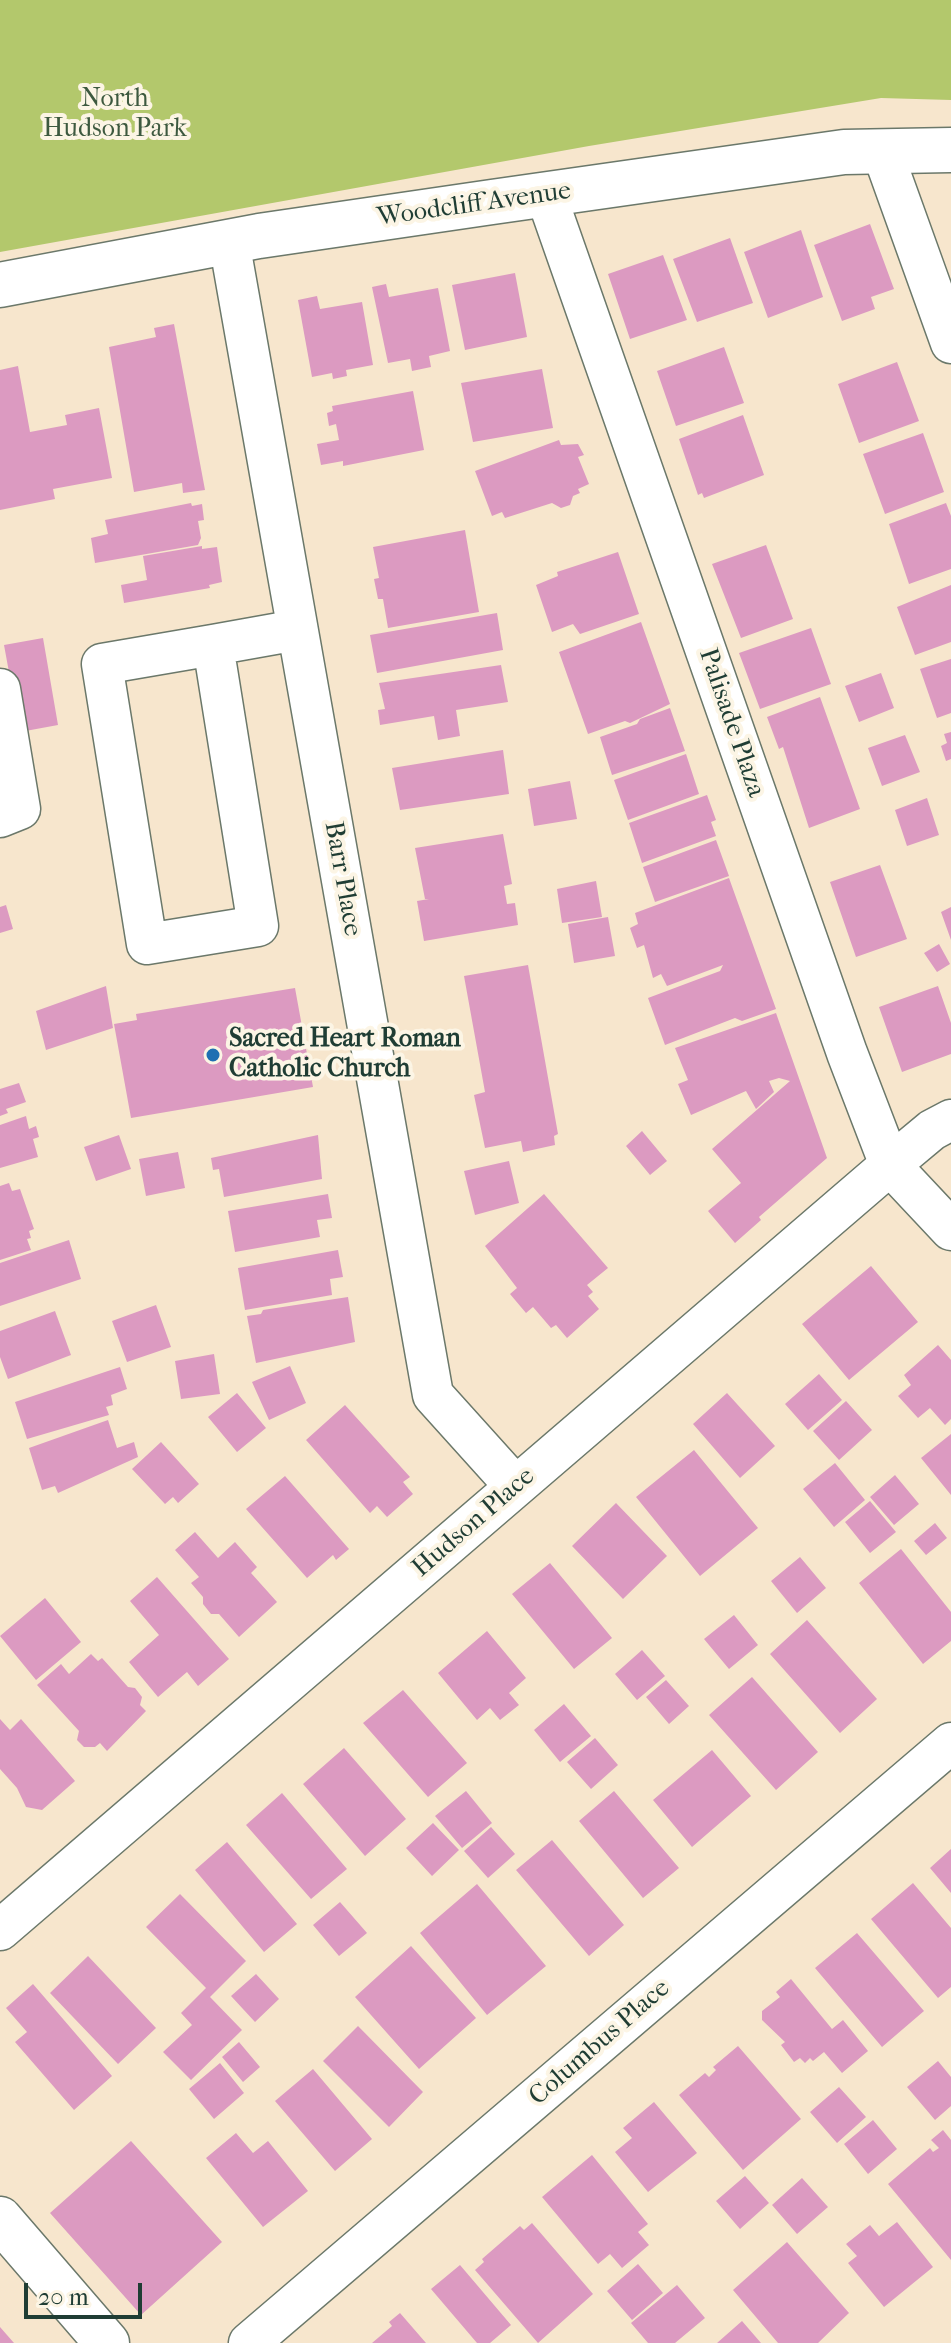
<!DOCTYPE html>
<html>
<head>
<meta charset="utf-8">
<style>
	body { margin:0 }
	#map { position:relative; width:951px; height:2343px; overflow:hidden; background:#f7e6cd; font-family:"IM FELL French Canon",serif }
	canvas { display:block }
	.scale { position:absolute; left:24px; top:2283px; width:118px; height:36px; box-sizing:border-box; border:4px solid #1f3d34; border-top:0; padding-left:10px; font-size:24px; line-height:28px; white-space:nowrap; color:#1f3d34; -webkit-text-stroke:6px #fcf5e5; paint-order:stroke }
</style>
</head>
<body>
<div id="map">
<canvas width="951" height="2343"></canvas>
<div class="scale">20 m</div>
</div>
<script>
const ctx = document.querySelector('canvas').getContext('2d');
ctx.lineJoin = 'round';
function fill(path, color) { ctx.fillStyle = color; ctx.fill(path, 'evenodd'); }
const poly = rows => new Path2D(rows.map(r => 'M' + r).join(''));
function trace(path, color, width, dash) { ctx.strokeStyle = color; ctx.lineWidth = width; ctx.lineCap = dash ? 'butt' : 'round'; ctx.setLineDash(dash || []); ctx.stroke(path); }
function write(font, color, halo, rows, align = 'center') {
  ctx.font = font + ' "IM FELL French Canon",serif'; ctx.lineWidth = 8; ctx.setLineDash([]); ctx.textBaseline = 'middle'; ctx.strokeStyle = halo; ctx.fillStyle = color; for (const [text, x, y, turn = 0] of rows) {
    ctx.save(); ctx.translate(x, y); ctx.rotate((+turn || 0) * Math.PI / 180); ctx.textAlign = isNaN(turn) ? turn : align; if (halo) ctx.strokeText(text, 0, 0); ctx.fillText(text, 0, 0); ctx.restore();
  }
}
const green = poly([
	[0,0,951,0,951,100,881,98,589,146,0,252]
]);
const building = poly([
	[870,224,894,289,871,297,875,309,842,321,814,245],
	[801,230,823,297,768,318,744,252],
	[730,238,753,303,697,322,673,259],
	[663,255,687,320,630,339,608,274],
	[515,273,527,337,465,350,452,285],
	[386,284,389,297,438,288,450,351,429,356,431,367,412,371,410,359,388,363,372,287],
	[317,296,320,309,362,302,373,365,346,370,347,376,333,379,332,373,312,377,298,300],
	[174,324,205,490,183,493,182,483,134,492,109,347,156,337,154,328],
	[724,347,744,403,676,426,657,371],
	[897,362,919,421,859,443,838,384],
	[18,366,30,432,67,425,65,415,99,408,112,478,53,489,55,499,0,510,0,370],
	[542,369,553,428,473,442,461,383],
	[413,391,424,450,343,466,343,461,321,465,317,444,339,440,336,424,329,426,327,413,333,411,332,406],
	[743,415,764,475,704,498,702,493,698,495,679,439],
	[923,433,944,492,885,514,863,454],
	[559,440,561,445,578,444,584,455,578,457,589,484,578,489,580,493,573,496,570,505,561,508,552,503,505,518,502,512,492,516,475,471],
	[191,503,192,506,202,504,204,520,198,521,201,538,198,545,95,563,91,538,108,534,105,520],
	[946,503,951,516,951,569,909,584,889,524],
	[465,530,479,612,388,628,383,599,378,599,374,579,379,578,373,547],
	[766,545,793,619,741,638,712,564],
	[202,546,202,549,217,547,222,582,209,585,210,588,124,603,121,585,147,580,143,556],
	[618,552,639,614,580,634,573,624,552,632,536,585,558,576,557,572],
	[951,585,951,642,915,655,897,607],
	[497,613,503,650,377,673,370,635],
	[641,622,670,704,630,723,625,721,588,734,559,652],
	[811,628,831,684,760,709,739,653],
	[43,638,58,725,20,732,4,645],
	[951,659,951,713,937,718,920,669],
	[501,665,508,702,456,710,460,736,438,740,434,716,380,725,378,710,385,709,379,683],
	[881,673,894,708,859,722,845,686],
	[820,697,860,809,809,828,783,747,779,749,767,717],
	[670,708,685,751,612,775,600,737,637,724,640,719],
	[951,732,951,759,946,761,941,746,947,743,944,734],
	[905,735,920,772,882,786,868,748],
	[503,750,509,794,400,810,392,768],
	[686,754,699,794,628,820,614,780],
	[570,781,577,819,534,826,528,789],
	[707,795,716,820,711,822,716,836,642,863,629,823],
	[927,798,939,835,907,846,895,810],
	[503,834,512,884,504,886,507,904,515,903,518,925,424,941,417,901,429,899,425,899,415,848],
	[716,840,729,876,655,902,643,867],
	[880,865,907,939,856,957,830,882],
	[729,878,776,1009,742,1021,735,1018,665,1045,648,998,720,971,723,965,667,986,661,974,653,978,644,945,637,948,630,928,638,924,635,913],
	[596,881,602,917,562,923,557,889],
	[6,905,13,929,0,933,0,907],
	[951,907,951,940,941,912],
	[608,917,615,956,574,963,568,924],
	[939,944,950,964,937,972,924,953],
	[528,965,558,1134,554,1136,555,1145,523,1152,521,1141,485,1148,474,1095,485,1092,464,976],
	[106,986,113,1028,46,1050,36,1011],
	[938,986,951,1023,951,1054,902,1072,879,1007],
	[295,988,313,1087,131,1118,114,1024,137,1020,136,1014],
	[776,1013,827,1158,759,1217,761,1220,735,1243,708,1211,741,1183,712,1149,790,1081,779,1078,769,1081,774,1092,756,1109,746,1091,691,1115,678,1084,688,1080,675,1048],
	[19,1083,26,1102,6,1109,8,1113,0,1116,0,1089],
	[26,1116,29,1129,36,1126,39,1137,33,1139,38,1157,0,1168,0,1125],
	[642,1131,667,1161,650,1175,626,1146],
	[119,1135,131,1169,96,1181,84,1147],
	[318,1135,322,1179,224,1197,219,1169,213,1170,211,1158],
	[178,1152,185,1188,146,1196,139,1159],
	[509,1161,519,1203,475,1215,464,1171],
	[9,1183,12,1191,20,1189,34,1229,29,1231,31,1238,27,1239,31,1250,0,1260,0,1186],
	[328,1194,332,1218,317,1220,320,1237,235,1252,228,1211],
	[544,1194,608,1268,587,1285,593,1292,588,1296,599,1309,567,1338,556,1325,551,1328,533,1307,526,1313,510,1294,517,1288,485,1246],
	[69,1240,81,1279,0,1306,0,1263],
	[338,1250,343,1277,330,1279,332,1295,245,1310,238,1268],
	[871,1266,918,1322,849,1380,802,1324],
	[348,1297,355,1342,256,1363,247,1316,261,1314,263,1310],
	[156,1305,171,1347,127,1362,112,1321],
	[55,1311,71,1355,8,1379,0,1357,0,1331],
	[938,1345,951,1360,951,1419,945,1425,930,1408,918,1418,898,1396,911,1385,904,1375],
	[214,1354,220,1394,181,1399,175,1361],
	[290,1366,306,1403,269,1420,252,1382],
	[120,1367,127,1389,111,1395,113,1405,106,1407,109,1415,27,1439,15,1402],
	[819,1374,842,1400,808,1430,785,1404],
	[237,1393,266,1428,237,1452,208,1417],
	[727,1393,775,1446,740,1478,693,1424],
	[846,1401,872,1430,839,1460,813,1431],
	[345,1405,410,1477,403,1482,413,1494,387,1517,377,1506,370,1513,306,1440],
	[108,1420,117,1448,134,1442,138,1457,58,1493,55,1486,42,1490,29,1448],
	[951,1434,951,1495,921,1458],
	[161,1442,199,1484,178,1503,173,1497,165,1504,132,1469],
	[694,1450,758,1528,700,1576,636,1497],
	[835,1463,865,1500,834,1527,803,1489],
	[895,1475,919,1504,894,1525,870,1497],
	[285,1476,349,1549,336,1560,333,1555,307,1578,246,1509],
	[870,1501,896,1532,870,1553,845,1522],
	[616,1503,667,1556,623,1599,572,1546],
	[935,1523,947,1538,926,1555,914,1541],
	[195,1532,218,1558,235,1542,257,1567,251,1573,277,1602,239,1637,219,1614,211,1614,203,1604,203,1597,191,1583,199,1577,175,1550],
	[901,1549,951,1612,951,1641,923,1664,859,1583],
	[800,1557,826,1588,797,1613,771,1581],
	[550,1563,612,1638,574,1669,512,1594],
	[157,1577,229,1659,198,1686,187,1672,158,1697,129,1662,159,1635,130,1601],
	[45,1598,81,1642,36,1680,0,1636],
	[734,1615,758,1645,729,1669,704,1639],
	[807,1620,877,1699,840,1733,770,1654],
	[487,1631,526,1678,509,1693,519,1705,500,1720,490,1708,477,1720,438,1673],
	[642,1650,665,1676,637,1700,615,1674],
	[91,1654,98,1661,102,1658,128,1687,135,1688,142,1697,140,1705,146,1711,107,1751,100,1743,95,1747,84,1747,77,1740,79,1731,37,1685,61,1664,69,1674],
	[752,1677,818,1752,776,1790,709,1715],
	[666,1680,689,1706,669,1724,646,1697],
	[403,1690,467,1763,428,1797,363,1723],
	[564,1704,591,1736,560,1762,534,1730],
	[0,1719,10,1730,21,1719,75,1781,42,1810,26,1807,17,1788,0,1769],
	[595,1738,618,1765,591,1789,567,1762],
	[344,1748,406,1819,365,1856,303,1784],
	[712,1750,751,1796,692,1847,653,1800],
	[466,1791,492,1823,462,1848,435,1816],
	[614,1791,679,1868,643,1898,579,1821],
	[282,1793,347,1869,311,1899,246,1825],
	[433,1823,459,1850,432,1876,406,1848],
	[491,1827,515,1854,488,1878,464,1851],
	[552,1840,624,1925,589,1956,516,1870],
	[227,1842,297,1924,264,1952,195,1870],
	[951,1849,951,1893,930,1868],
	[913,1883,951,1928,951,1987,938,1998,871,1919],
	[477,1884,546,1966,487,2015,420,1933],
	[180,1894,246,1961,210,1997,242,2030,191,2080,163,2052,192,2025,181,2013,206,1988,146,1927],
	[340,1902,367,1933,339,1956,313,1925],
	[857,1933,924,2011,882,2047,815,1968],
	[411,1946,476,2018,419,2069,355,1997],
	[88,1956,156,2028,118,2064,50,1993],
	[256,1974,279,1999,255,2022,231,1996],
	[791,1979,832,2029,843,2020,868,2051,842,2073,824,2052,813,2061,810,2058,805,2063,800,2058,794,2062,781,2045,785,2042,762,2020,762,2011,780,1997,776,1992],
	[33,1984,112,2076,74,2110,15,2042,27,2032,6,2008],
	[358,2026,423,2092,389,2127,323,2061],
	[239,2042,260,2067,243,2082,222,2057],
	[738,2046,801,2119,743,2170,679,2095,705,2073,709,2077,716,2070,713,2067],
	[938,2061,951,2077,951,2106,935,2120,907,2087],
	[220,2063,244,2093,214,2119,189,2089],
	[313,2069,372,2139,335,2171,275,2101],
	[839,2087,866,2117,837,2143,810,2112],
	[654,2102,697,2153,648,2192,615,2152,632,2138,623,2128],
	[873,2120,897,2149,868,2174,844,2144],
	[943,2130,951,2140,951,2260,888,2184,930,2148,933,2152,939,2148,931,2140],
	[236,2133,253,2153,268,2141,308,2191,263,2227,206,2158],
	[131,2141,222,2242,141,2315,50,2213],
	[592,2155,648,2224,638,2232,649,2245,622,2268,610,2254,598,2264,542,2197],
	[745,2176,769,2203,740,2229,716,2201],
	[802,2178,828,2207,797,2234,772,2205],
	[897,2222,933,2267,884,2307,848,2263,857,2256,846,2244,870,2225,879,2236],
	[532,2223,593,2294,538,2343,475,2270,484,2262,482,2259,520,2226,524,2230],
	[787,2242,849,2313,818,2343,778,2343,733,2290],
	[638,2264,663,2293,632,2320,607,2291],
	[460,2265,511,2325,490,2343,477,2343,431,2289],
	[677,2285,705,2318,675,2343,648,2343,631,2323],
	[400,2313,426,2343,372,2343,392,2326,389,2322],
	[742,2321,761,2343,717,2343],
	[0,2327,14,2343,0,2343]
]);
const minor = poly([
	[882,151,951,343],
	[546,195,847,1053,890,1165,951,1230],
	[229,241,433,1395,515,1486],
	[213,645,258,926,147,944,102,664,213,645,297,630],
	[0,689,20,809,0,817],
	[0,1930,890,1165,932,1130,951,1120],
	[249,2343,951,1743]
]);
const major = poly([
	[0,285,259,236,492,202,844,152,951,150],
	[0,2219,107,2343]
]);
const markers = [
	[213,1055,8,"#1f6fb2"]
];
const parkNames = [
	["North",115,100],
	["Hudson Park",115,130]
];
const streetNames = [
	["Woodcliff Avenue",474,205,-8],
	["Palisade Plaza",731,723,71],
	["Barr Place",342,879,80],
	["Hudson Place",474,1523,-41],
	["Columbus Place",600,2043,-41]
];
const poiNames = [
	["Sacred Heart Roman",229,1040],
	["Catholic Church",229,1070]
];
fill(green, '#b3c86c');
fill(building, '#dc9ac1');
trace(minor, '#6b786a', 43);
trace(major, '#6b786a', 47);
trace(minor, '#fff', 40);
trace(major, '#fff', 44);
for (const [x, y, r, color] of markers) { const dot = new Path2D(); dot.arc(x, y, r, 0, 2 * Math.PI); ctx.fillStyle = color; ctx.fill(dot); trace(dot, '#fcf5e5', 3); }
write('26px', '#3d593f', '#fcf5e5', parkNames);
write('26px', '#1f3d34', '#fcf5e5', streetNames);
write('bold 26px', '#1f3d34', '#fcf5e5', poiNames, 'left');
</script>
</body>
</html>
